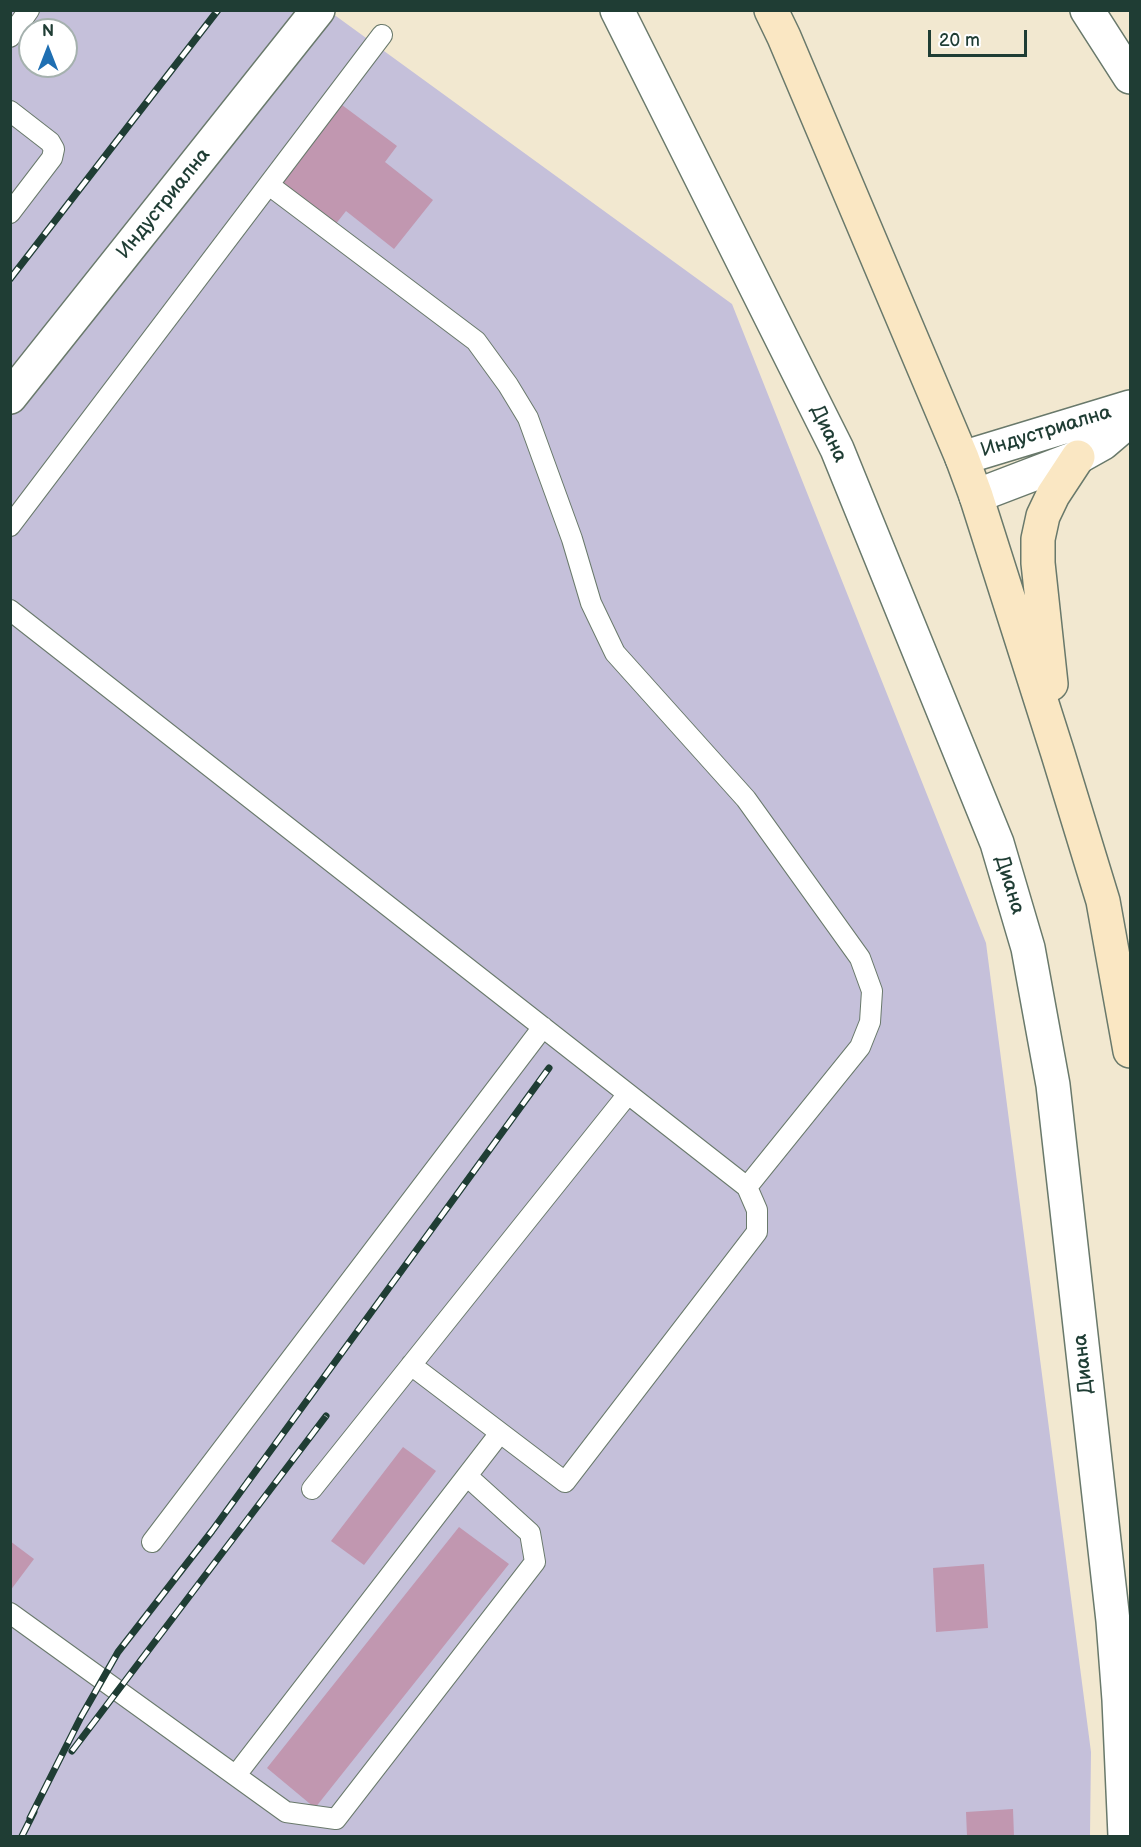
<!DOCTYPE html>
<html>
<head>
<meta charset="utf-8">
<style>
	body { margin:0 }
	#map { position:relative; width:1141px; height:1847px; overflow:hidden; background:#f2e8d0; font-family:"Balsamiq Sans",sans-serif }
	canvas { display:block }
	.frame { position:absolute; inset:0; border:12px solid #1f3d34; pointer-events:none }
	.north { position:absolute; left:18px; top:18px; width:60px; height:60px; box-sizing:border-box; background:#fff; border:2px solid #a5b1ae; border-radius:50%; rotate:0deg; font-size:16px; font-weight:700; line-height:24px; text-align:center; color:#1f3d34 }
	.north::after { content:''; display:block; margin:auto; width:21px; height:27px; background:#1f6fb2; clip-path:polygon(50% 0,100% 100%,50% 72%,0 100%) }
	.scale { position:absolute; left:928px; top:30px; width:99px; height:27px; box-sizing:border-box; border:3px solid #1f3d34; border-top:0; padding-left:8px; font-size:18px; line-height:21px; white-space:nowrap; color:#1f3d34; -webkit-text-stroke:4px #fff; paint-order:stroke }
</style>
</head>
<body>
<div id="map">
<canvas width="1141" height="1847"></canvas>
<div class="frame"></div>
<div class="north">N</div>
<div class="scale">20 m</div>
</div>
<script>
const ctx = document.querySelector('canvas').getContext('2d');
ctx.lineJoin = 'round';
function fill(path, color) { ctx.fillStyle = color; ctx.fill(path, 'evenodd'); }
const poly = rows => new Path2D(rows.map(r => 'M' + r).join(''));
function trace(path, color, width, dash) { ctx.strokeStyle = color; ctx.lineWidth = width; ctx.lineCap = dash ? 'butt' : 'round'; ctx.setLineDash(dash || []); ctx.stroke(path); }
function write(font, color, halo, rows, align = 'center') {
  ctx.font = font + ' "Balsamiq Sans",sans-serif'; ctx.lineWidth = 4.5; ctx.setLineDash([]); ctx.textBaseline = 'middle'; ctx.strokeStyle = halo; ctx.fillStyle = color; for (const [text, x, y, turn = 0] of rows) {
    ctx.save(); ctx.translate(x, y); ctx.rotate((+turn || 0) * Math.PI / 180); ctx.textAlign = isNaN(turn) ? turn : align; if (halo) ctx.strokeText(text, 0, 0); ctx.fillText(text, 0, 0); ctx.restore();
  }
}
const industrial = poly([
	[11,11,329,11,732,304,986,943,1091,1752,1090,1836,11,1836],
	[30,30,66,30,66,66,30,66]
]);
const building = poly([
	[342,105,397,146,385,162,433,200,394,249,346,211,335,225,280,185],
	[403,1447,436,1471,364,1565,331,1541],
	[459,1527,509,1564,315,1808,267,1768],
	[10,1541,34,1559,10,1591],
	[984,1564,988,1628,936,1632,933,1568],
	[1013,1809,1014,1836,967,1836,966,1812]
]);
const service = poly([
	[10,37,29,10],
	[10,111,50,142,54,149,52,158,10,213],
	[10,526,382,35],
	[10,610,747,1187,860,1047,870,1022,872,991,860,958,746,799,615,653,591,603,572,539,528,418,508,385,476,341,269,185],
	[411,1365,565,1482,757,1232,757,1210,747,1187],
	[312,1489,628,1094],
	[152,1542,543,1027],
	[10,1613,286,1812,336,1819,535,1562,530,1533,467,1476],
	[236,1775,500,1433]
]);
const minor = poly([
	[617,10,837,449,997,843,1028,948,1053,1085,1113,1621,1119,1700,1125,1836],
	[1087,10,1130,77],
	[10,397,318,10],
	[962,458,1130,407],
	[976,496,1078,457,1103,443,1130,420]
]);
const secondary = poly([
	[771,10,784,37,962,458,976,496,1058,754,1103,901,1130,1051],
	[1051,684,1038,563,1038,539,1043,516,1053,495,1078,457]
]);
const rail = poly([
	[10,279,218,10],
	[72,1751,326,1416],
	[30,1818,81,1717,118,1652,212,1531,549,1068],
	[22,1836,34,1812]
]);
const streetNames = [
	["Индустриална",164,204,-51],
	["Индустриална",1046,432,-17],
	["Диана",828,434,65],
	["Диана",1009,885,73],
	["Диана",1084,1364,-96]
];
fill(industrial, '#c5c0da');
fill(building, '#c197b0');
trace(service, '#69796b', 22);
trace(minor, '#69796b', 36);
trace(secondary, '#69796b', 36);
trace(service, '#fff', 20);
trace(minor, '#fff', 33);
trace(secondary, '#fae7c3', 33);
trace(rail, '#1f3d34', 7);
trace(rail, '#fff', 4.5, [14]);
write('20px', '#1f3d34', '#fff', streetNames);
</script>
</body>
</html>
